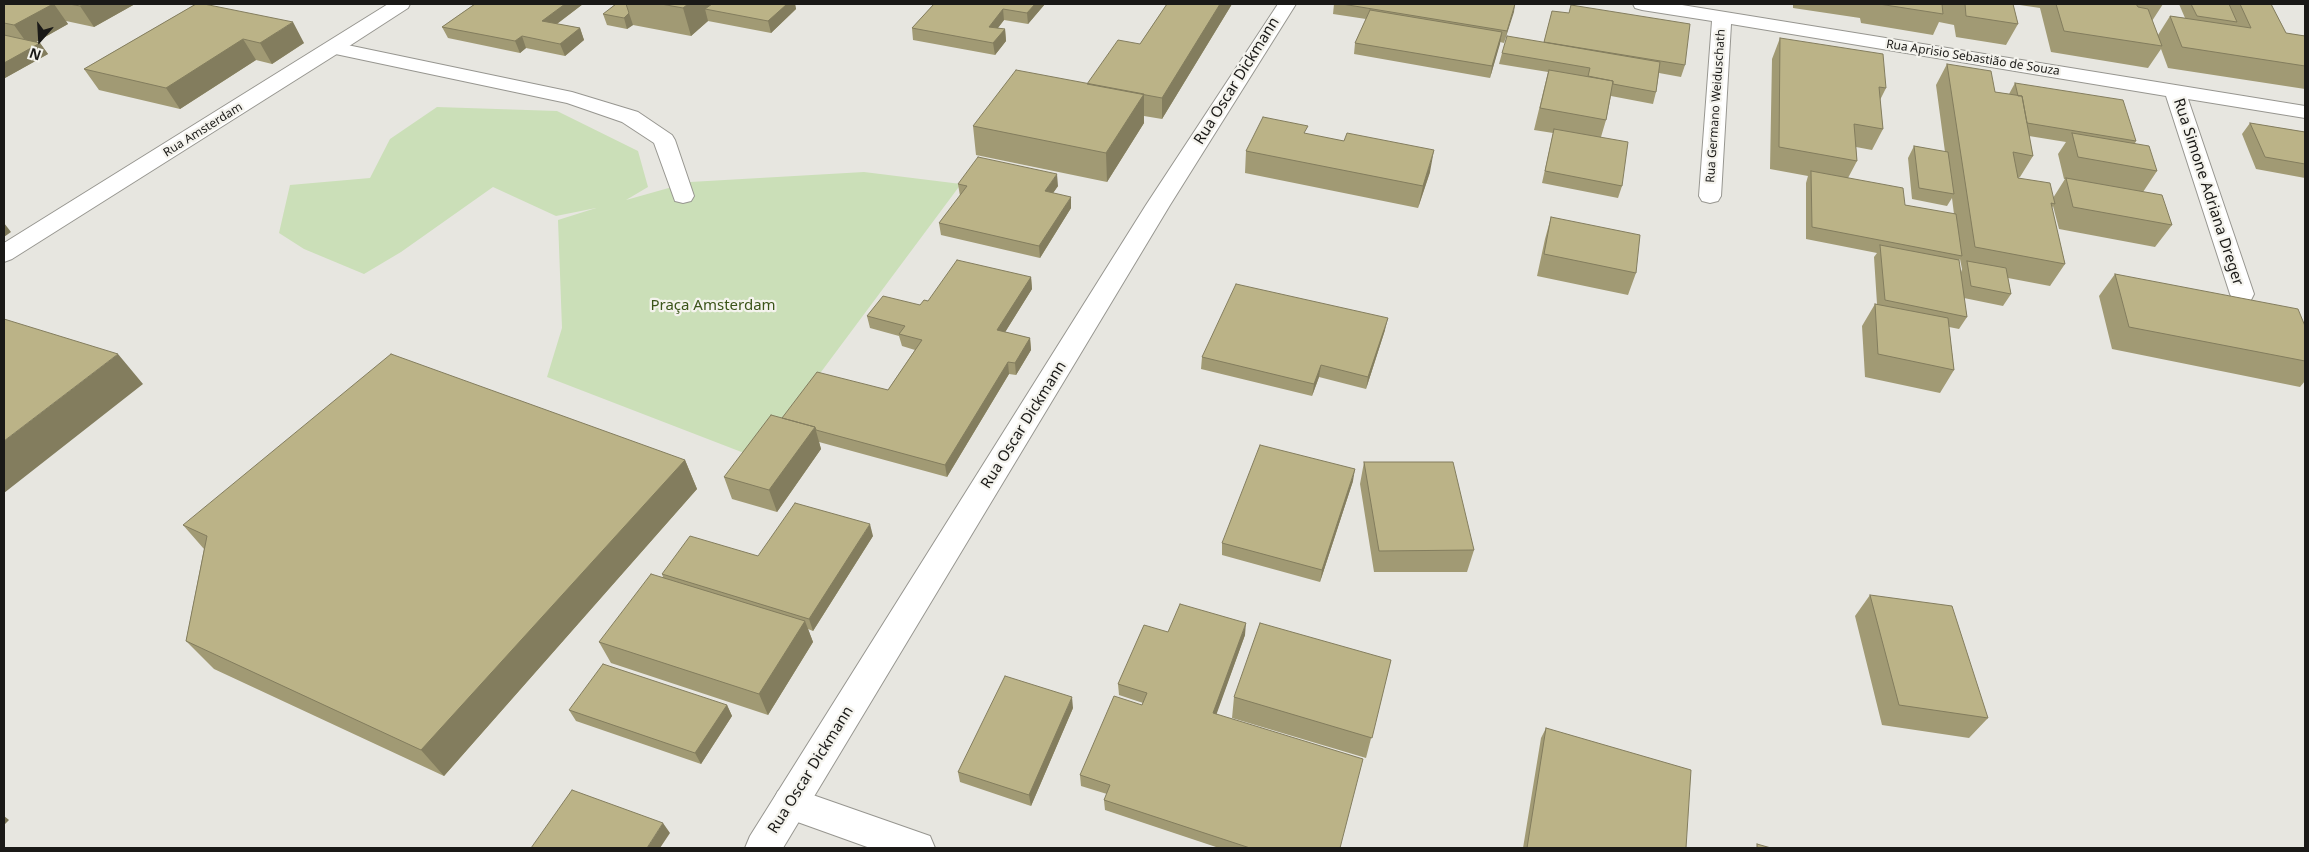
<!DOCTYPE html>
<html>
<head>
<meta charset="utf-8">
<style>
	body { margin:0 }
	#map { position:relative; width:2309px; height:852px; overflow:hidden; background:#e7e6e0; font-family:"Noto Sans",sans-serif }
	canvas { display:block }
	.frame { position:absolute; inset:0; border:5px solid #1a1917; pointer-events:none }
	.north { position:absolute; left:15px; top:15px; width:50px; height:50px; -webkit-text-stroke:4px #f4f3ed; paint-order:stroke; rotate:199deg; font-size:14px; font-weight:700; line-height:20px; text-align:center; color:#1a1917 }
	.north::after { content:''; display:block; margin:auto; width:18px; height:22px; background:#1a1917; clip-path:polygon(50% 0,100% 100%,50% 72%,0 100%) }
</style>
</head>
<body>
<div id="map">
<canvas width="2309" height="852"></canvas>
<div class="frame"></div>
<div class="north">N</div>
</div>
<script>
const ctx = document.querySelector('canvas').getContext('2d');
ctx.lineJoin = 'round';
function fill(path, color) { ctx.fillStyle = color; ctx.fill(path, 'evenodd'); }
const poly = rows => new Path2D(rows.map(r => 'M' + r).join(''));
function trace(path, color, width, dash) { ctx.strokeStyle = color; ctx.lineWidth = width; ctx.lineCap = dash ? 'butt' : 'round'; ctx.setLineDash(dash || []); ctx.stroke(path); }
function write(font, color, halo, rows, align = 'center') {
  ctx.font = font + ' "Noto Sans",sans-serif'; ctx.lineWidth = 4.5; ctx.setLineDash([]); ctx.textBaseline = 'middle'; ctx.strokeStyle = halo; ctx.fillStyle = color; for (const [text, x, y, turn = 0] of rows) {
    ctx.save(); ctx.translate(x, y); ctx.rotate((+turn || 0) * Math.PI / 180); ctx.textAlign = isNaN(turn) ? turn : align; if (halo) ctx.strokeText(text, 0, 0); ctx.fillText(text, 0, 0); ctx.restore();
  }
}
const green = poly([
	[437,107,557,111,638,151,648,187,626,200,690,182,864,172,961,184,757,458,547,377,562,328,558,220,596,208,556,216,493,187,401,252,364,274,304,249,279,233,290,185,370,178,390,139]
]);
const service = poly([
	[333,42,572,92,638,112,672,135,675,140,694,196,691,201,683,203,675,201,654,143,622,122,567,103,326,52,323,48,326,44,333,42]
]);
const minor = poly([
	[388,4,410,4,408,8,340,52,12,259,4,262,4,243,388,4],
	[1633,4,1676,4,2305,106,2305,118,2188,99,2254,294,2251,300,2242,302,2233,300,2230,294,2166,96,1731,24,1721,196,1718,201,1710,203,1702,201,1699,196,1712,21,1642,10,1635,8,1633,4],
	[790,787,930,836,935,848,870,848,778,815,772,803,778,791,790,787]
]);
const tertiary = poly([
	[1278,4,1296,4,1170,205,783,848,745,848,750,836,1146,205,1278,4]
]);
const wall = poly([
	[4,4,135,4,94,27,66,21,68,24,36,42,40,43,48,54,5,78,4,78],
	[196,4,304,43,272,64,256,60,180,109,99,90,84,69],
	[475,4,583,4,557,24,580,28,584,40,565,56,526,48,520,53,448,38,442,27],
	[616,4,795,4,796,9,771,33,708,21,691,36,633,25,627,29,607,25,603,14],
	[934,4,1045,4,1028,24,1004,20,998,28,1005,29,1006,41,995,55,913,40,912,28],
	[1167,4,1232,4,1162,119,1144,116,1144,123,1107,182,976,155,973,126,1087,84,1140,44],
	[1334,4,1515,4,1504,43,1500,42,1490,78,1354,54,1355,43,1366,19,1333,14],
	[1793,4,2163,4,2152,21,2158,35,2170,16,2185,18,2179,4,2271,4,2286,33,2305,36,2305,89,2168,68,2161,49,2148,68,2051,52,2040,8,2013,4,2018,24,2006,45,1956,37,1954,25,1939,22,1933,35,1861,23,1860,18,1793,8],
	[1552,11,1685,65,1681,77,1659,73,1656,92,1653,104,1611,96,1606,120,1601,137,1622,186,1618,198,1542,183,1553,133,1534,130,1548,72,1499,64,1502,53,1544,42],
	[1780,38,1886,88,1880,100,1883,129,1872,150,1856,147,1857,161,1848,178,1905,205,1954,214,1952,198,1947,206,1912,199,1908,158,1914,146,1945,152,1936,85,1947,64,1995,92,2009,94,2015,83,2136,141,2135,143,2157,171,2143,192,2172,225,2155,247,2059,229,2053,206,2052,208,2065,264,2050,286,2008,278,2011,294,2003,306,1964,298,1967,317,1959,329,1949,327,1954,370,1940,393,1865,377,1862,326,1875,304,1877,304,1874,257,1877,253,1806,239,1806,183,1808,176,1770,169,1772,59],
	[2029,136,2066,142,2058,154,2064,179,2065,179,2053,198,2018,177,2020,177,2033,156],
	[1960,259,1962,269,1961,272,1959,261],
	[2250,123,2305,132,2305,178,2256,169,2242,134],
	[1307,134,1344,141,1430,172,1418,208,1245,173,1246,151],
	[958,184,1058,186,1053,193,1071,208,1040,258,941,235,939,223,960,196],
	[1551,217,1636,273,1628,295,1537,276,1545,239],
	[2115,274,2305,326,2305,381,2300,387,2112,349,2099,296],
	[1031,277,1032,289,1005,332,1030,338,1031,350,1016,375,1009,374,947,477,819,442,821,449,777,512,732,499,724,477,888,390,915,350,902,346,899,336,870,328,867,316,920,305,928,301],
	[1385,330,1366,389,1319,377,1312,396,1201,369,1202,357],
	[685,460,697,489,444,776,214,669,186,641,204,549,183,525],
	[1364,462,1474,550,1467,572,1374,572,1360,484],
	[1353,481,1320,582,1222,555,1222,543],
	[873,536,813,631,808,629,813,642,768,715,611,663,599,642,663,577,662,574],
	[1870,595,1988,718,1969,738,1882,725,1855,616],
	[1168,632,1245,635,1216,714,1340,848,1219,848,1105,810,1104,800,1107,794,1081,786,1080,775,1142,705,1143,703,1119,695,1118,684],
	[1391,660,1366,758,1232,718,1234,697],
	[727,705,732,716,701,764,576,721,569,710],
	[1073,708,1031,806,960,782,958,772],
	[1546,728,1686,848,1523,848,1541,738]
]);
const shadedWall = poly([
	[53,4,54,4,68,24,29,46,14,25],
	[84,4,135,4,94,27,80,6],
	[565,4,583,4,546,32,542,21],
	[688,4,728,4,705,9,708,21,691,36,683,8],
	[787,4,795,4,796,9,771,33,768,21],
	[1035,4,1045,4,1028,24,1027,13],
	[1220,4,1232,4,1162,119,1162,98],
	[1515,4,1514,12,1504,43,1507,31],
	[1003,9,1004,20,990,38,989,27],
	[629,13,633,25,627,29,624,18],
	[293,22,304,43,272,64,260,43],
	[580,28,584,40,565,56,560,44],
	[1005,29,1006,41,995,55,993,43],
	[1502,32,1500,44,1490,78,1492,66],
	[522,36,526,48,520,53,515,41],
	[243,39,256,60,180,109,166,88],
	[40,43,48,54,5,78,4,76,4,63],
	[1144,94,1144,123,1107,182,1106,153],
	[1434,150,1430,172,1418,208,1423,186],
	[1057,174,1058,186,1046,203,1045,191],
	[1071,197,1071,208,1040,258,1039,246],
	[4,223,11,232,4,237],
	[1031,277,1032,289,999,342,997,330],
	[1388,318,1385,330,1366,389,1368,377],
	[1030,338,1031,350,1016,375,1015,363],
	[118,354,143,384,4,493,4,441],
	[1008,362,1009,374,947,477,945,465],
	[1321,365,1319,377,1312,396,1314,384],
	[815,427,821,449,777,512,769,490],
	[685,460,697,489,444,776,421,750],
	[1355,469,1353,481,1320,582,1322,570],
	[870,524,873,536,813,631,809,619],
	[805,621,813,642,768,715,759,694],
	[1246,623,1245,635,1213,724,1213,713],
	[1072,697,1073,708,1031,806,1029,795],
	[727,705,732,716,701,764,695,753],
	[4,816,9,820,4,825],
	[663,823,670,833,660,848,647,848]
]);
const building = poly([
	[4,4,53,4,14,25,4,23,4,4],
	[69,4,84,4,80,6,69,4],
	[196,4,204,4,293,22,260,43,243,39,166,88,84,69,196,4],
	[475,4,565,4,542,21,580,28,560,44,522,36,515,41,442,27,475,4],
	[616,4,626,4,629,13,624,18,603,14,616,4],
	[661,4,688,4,683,8,661,4],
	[712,4,787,4,768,21,705,9,712,4],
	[934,4,1035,4,1027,13,1003,9,989,27,1005,29,993,43,912,28,934,4],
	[1167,4,1220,4,1162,98,1087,84,1118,40,1140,44,1167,4],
	[1342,4,1515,4,1507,31,1342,4],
	[1879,4,1942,4,1943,14,1879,4],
	[1963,4,2013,4,2018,24,1966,16,1965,4,1963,4],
	[2056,4,2136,4,2138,7,2148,9,2162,46,2064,31,2056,4],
	[2191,4,2229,4,2237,22,2197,16,2191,4],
	[2240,4,2271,4,2286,33,2305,36,2305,66,2182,47,2170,16,2251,28,2240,4],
	[1571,5,1690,24,1685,65,1544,42,1552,11,1569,13,1571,5],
	[1370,10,1502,32,1492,66,1355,43,1370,10],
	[4,35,40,43,4,63,4,35],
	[1507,36,1660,62,1656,92,1613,84,1613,81,1588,76,1590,68,1502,53,1507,36],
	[1780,38,1883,54,1886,88,1879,87,1883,129,1854,124,1857,161,1779,147,1780,38],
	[1947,64,1991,71,1995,92,2022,96,2033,156,2013,152,2018,178,2050,183,2055,204,2051,203,2065,264,1975,247,1947,64],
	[1016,70,1144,94,1106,153,973,126,1016,70],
	[1549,70,1613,81,1606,120,1540,108,1549,70],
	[2015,83,2123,100,2136,141,2027,123,2022,96,2018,96,2015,83],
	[1263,117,1308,126,1304,133,1344,141,1347,133,1434,150,1423,186,1246,151,1263,117],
	[2250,123,2305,132,2305,164,2265,157,2250,123],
	[1554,129,1628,142,1622,186,1545,171,1554,129],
	[2072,133,2149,146,2157,171,2078,157,2072,133],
	[1914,146,1948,152,1954,194,1919,188,1914,146],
	[978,157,1057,174,1045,191,1071,197,1039,246,939,223,967,186,958,184,978,157],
	[1811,171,1903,188,1905,205,1956,214,1962,256,1812,227,1811,171],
	[2066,178,2162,195,2172,225,2073,207,2066,178],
	[1551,217,1640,235,1636,273,1544,254,1551,217],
	[1880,245,1959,260,1967,317,1885,300,1880,245],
	[957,260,1031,277,997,330,1030,338,1015,363,1008,362,945,465,816,430,815,427,782,418,817,372,888,390,922,340,899,334,905,326,867,316,883,296,920,305,924,300,928,301,957,260],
	[1967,261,2006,268,2011,294,1971,286,1967,261],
	[2115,274,2298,309,2305,326,2305,361,2129,327,2115,274],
	[1236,284,1388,318,1368,377,1321,365,1314,384,1202,357,1236,284],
	[1875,304,1948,318,1954,370,1878,354,1875,304],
	[4,319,118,354,4,441,4,319],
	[391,354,685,460,421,750,186,641,207,536,183,525,391,354],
	[771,415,815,427,769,490,724,477,771,415],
	[1260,445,1355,469,1322,570,1222,543,1260,445],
	[1364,462,1453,462,1474,550,1379,551,1364,462],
	[795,503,870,524,809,619,662,574,690,536,758,556,795,503],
	[651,574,805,621,759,694,599,642,651,574],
	[1870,595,1952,606,1988,718,1899,705,1870,595],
	[1180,604,1246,623,1213,713,1363,759,1340,848,1250,848,1104,800,1110,785,1080,775,1114,696,1142,705,1147,693,1118,684,1144,625,1168,632,1180,604],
	[1260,623,1391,660,1372,738,1234,697,1260,623],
	[603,664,727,705,695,753,569,710,603,664],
	[1005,676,1072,697,1029,795,958,772,1005,676],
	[1546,728,1691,770,1686,848,1527,848,1546,728],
	[572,790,663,823,647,848,531,848,572,790],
	[1757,844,1771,848,1757,848,1757,844]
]);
const farStreetnames = [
	["Rua Aprisio Sebastião de Souza",1973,58,9],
	["Rua Germano Weiduschath",1716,106,-86],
	["Rua Amsterdam",203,130,-32]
];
const streetNames = [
	["Rua Oscar Dickmann",1237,81,-58],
	["Rua Simone Adriana Dreger",2208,192,72],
	["Rua Oscar Dickmann",1024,425,-58],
	["Rua Oscar Dickmann",811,770,-58]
];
const parkNames = [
	["Praça Amsterdam",713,306]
];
fill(green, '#cbdfb8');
trace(service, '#979690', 2);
trace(minor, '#979690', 2);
trace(tertiary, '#979690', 2);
fill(service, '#fff');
fill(minor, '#fff');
fill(tertiary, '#fff');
fill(wall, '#a19a74');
fill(shadedWall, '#837d5e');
fill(building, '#bbb387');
trace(building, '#837d5e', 1);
write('12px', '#1a1917', '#f4f3ed', farStreetnames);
write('15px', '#1a1917', '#f4f3ed', streetNames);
write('15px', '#3b5419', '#f4f3ed', parkNames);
</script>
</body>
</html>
